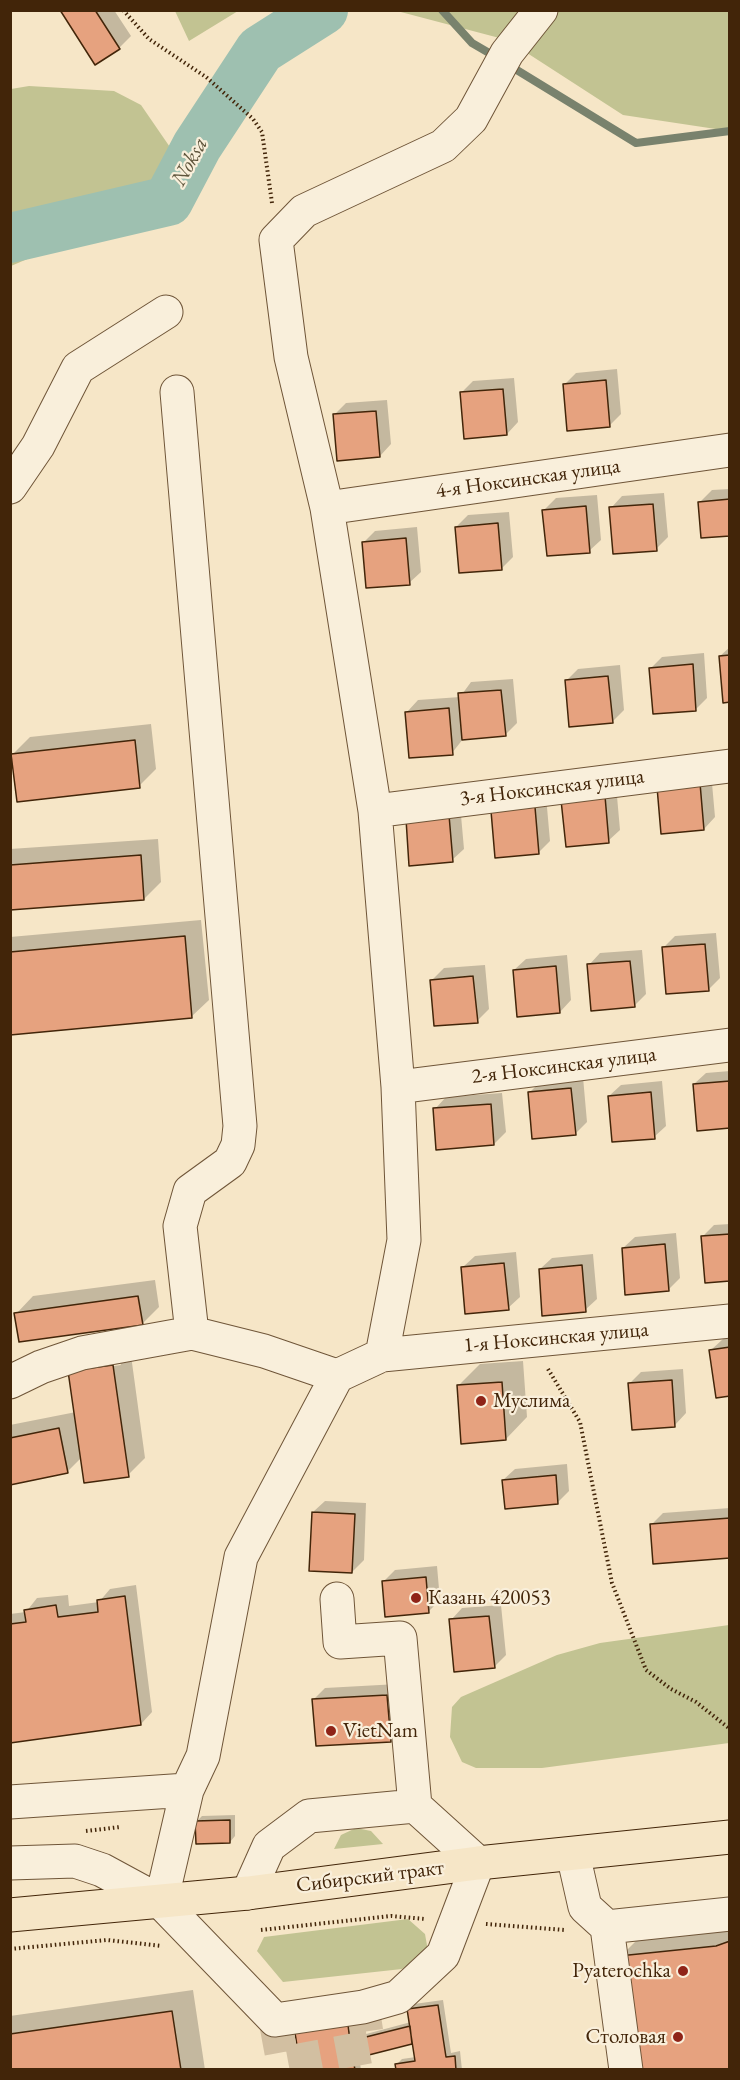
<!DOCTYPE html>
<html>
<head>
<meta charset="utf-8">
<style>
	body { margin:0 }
	#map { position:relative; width:740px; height:2080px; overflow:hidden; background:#f6e6c7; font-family:"EB Garamond",serif }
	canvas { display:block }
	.frame { position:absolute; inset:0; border:12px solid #422509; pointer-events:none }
</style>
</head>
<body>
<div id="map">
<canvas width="740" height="2080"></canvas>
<div class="frame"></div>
</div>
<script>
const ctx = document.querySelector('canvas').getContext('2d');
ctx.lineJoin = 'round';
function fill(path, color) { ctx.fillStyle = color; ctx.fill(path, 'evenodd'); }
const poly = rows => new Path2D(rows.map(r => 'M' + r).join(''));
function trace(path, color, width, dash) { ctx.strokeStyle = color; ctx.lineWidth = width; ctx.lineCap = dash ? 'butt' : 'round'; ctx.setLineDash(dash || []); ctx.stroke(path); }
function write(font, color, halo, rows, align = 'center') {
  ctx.font = font + ' "EB Garamond",serif'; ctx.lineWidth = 4.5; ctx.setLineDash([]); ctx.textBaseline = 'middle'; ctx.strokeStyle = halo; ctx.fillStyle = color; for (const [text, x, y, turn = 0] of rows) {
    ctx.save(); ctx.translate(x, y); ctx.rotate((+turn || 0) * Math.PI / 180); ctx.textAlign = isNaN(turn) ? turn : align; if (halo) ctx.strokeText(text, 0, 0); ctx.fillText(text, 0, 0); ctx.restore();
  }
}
const green = poly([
	[175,11,238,11,189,41],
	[397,11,729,11,729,131,623,115,507,40],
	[29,86,114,91,141,105,174,153,150,193,97,213,32,257,11,266,11,89],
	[729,1625,729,1743,542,1768,476,1768,462,1762,450,1737,452,1707,461,1697,557,1655,600,1643],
	[356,1828,371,1831,383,1844,334,1849,341,1835],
	[408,1919,425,1934,428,1951,402,1969,283,1982,257,1951,264,1937]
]);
const shadow = poly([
	[62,10,114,10,131,36,119,48],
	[617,369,621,414,609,426,564,385,576,373],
	[514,378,518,422,507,434,461,393,473,381],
	[387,400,391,444,380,456,334,415,346,403],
	[730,489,730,535,700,502,712,490],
	[664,493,668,537,656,549,611,508,622,496],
	[597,495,601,540,589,551,544,510,556,498],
	[509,512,513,557,502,568,456,527,468,515],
	[417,527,421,572,409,583,364,542,375,531],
	[730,647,730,700,720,656],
	[704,653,707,698,696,709,651,668,662,657],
	[620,665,624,710,612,722,567,680,578,669],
	[513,679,517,723,505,735,463,739,452,753,407,712,418,700,460,697,471,682],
	[151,724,156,769,139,786,13,754,30,737],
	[711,772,715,817,704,829,670,776],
	[616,785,620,830,608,841,575,789],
	[546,796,550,841,538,853,493,812],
	[460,804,464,849,452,860,411,864],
	[158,839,161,882,144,899,10,908,10,849],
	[201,920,209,1000,191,1017,10,1033,10,937],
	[716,933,720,978,709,989,663,948,675,936],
	[642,950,646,994,634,1006,589,965,600,953],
	[567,955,571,1000,560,1012,514,970,526,959],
	[485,965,489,1009,477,1021,432,980,444,968],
	[730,1071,730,1126,694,1084,706,1073],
	[583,1077,587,1122,575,1134,530,1092,541,1081],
	[662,1081,666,1126,654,1137,609,1096,621,1085],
	[502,1093,506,1132,494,1144,435,1109,446,1097],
	[730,1224,730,1280,702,1237,714,1225],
	[676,1233,680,1278,668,1290,623,1248,635,1237],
	[516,1252,520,1297,508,1308,463,1267,475,1256],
	[593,1254,597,1299,585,1310,540,1269,552,1258],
	[155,1280,159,1307,142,1324,16,1314,33,1296],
	[730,1338,730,1394,711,1350,723,1339],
	[130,1348,145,1458,128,1475,82,1457,67,1472,10,1483,10,1425,76,1412,70,1371],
	[120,1362,121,1365,87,1370,87,1367],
	[523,1361,527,1417,506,1439,458,1386,480,1364],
	[683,1369,686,1413,675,1425,629,1384,641,1372],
	[567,1464,569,1491,557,1503,503,1480,515,1469],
	[325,1501,366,1503,364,1560,352,1572,313,1512],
	[730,1508,730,1556,651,1525,663,1513],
	[437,1566,440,1600,429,1611,384,1581,395,1570],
	[136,1585,152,1712,141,1724,10,1741,10,1614,26,1612,37,1598,68,1595,69,1606,99,1602,110,1589],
	[501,1605,506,1655,494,1667,451,1620,462,1608],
	[398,1684,402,1728,391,1740,313,1700,325,1688],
	[235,1815,235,1836,230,1842,197,1821,202,1816],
	[730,1930,730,2070,620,1957,637,1940],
	[193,1990,205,2070,10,2070,10,2016],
	[443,2000,451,2053,460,2051,462,2070,398,2070,397,2064,402,2059,416,2057,413,2042,359,2056,361,2070,302,2070,353,2020,355,2037,411,2022,409,2010,414,2004]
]);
const stream = poly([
	[442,10,472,43,496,57],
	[507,64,636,143,730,131]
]);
const river = poly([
	[10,238,168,201,197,146,260,50,323,10]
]);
const building = poly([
	[60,10,95,10,120,49,95,65,60,10],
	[606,380,610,427,567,431,563,384,606,380],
	[503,389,507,435,464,439,460,392,503,389],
	[376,411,380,457,337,461,333,414,376,411],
	[730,499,730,536,701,538,698,502,730,499],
	[653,504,657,551,613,554,609,507,653,504],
	[586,506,590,553,547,556,542,510,586,506],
	[498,523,502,570,459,573,455,527,498,523],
	[406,538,410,585,366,588,362,542,406,538],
	[730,655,730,702,723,703,719,656,730,655],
	[693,664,696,711,653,714,649,668,693,664],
	[608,676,613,723,569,727,565,680,608,676],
	[501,690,506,736,462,740,458,693,501,690],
	[449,708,453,755,409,758,405,712,449,708],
	[135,740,140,788,17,802,11,754,135,740],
	[700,783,704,830,661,834,657,787,700,783],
	[605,796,609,843,566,847,561,800,605,796],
	[535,807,539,854,495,858,491,811,535,807],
	[449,815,453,862,409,866,406,819,449,815],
	[141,855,144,900,10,910,10,865,141,855],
	[185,936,192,1018,10,1035,10,952,185,936],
	[705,944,709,991,666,994,662,947,705,944],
	[630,961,635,1007,591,1011,587,964,630,961],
	[556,966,560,1013,517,1017,513,970,556,966],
	[473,976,478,1023,434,1026,430,980,473,976],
	[730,1081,730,1128,697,1131,693,1084,730,1081],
	[571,1088,576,1135,532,1139,528,1092,571,1088],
	[651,1092,655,1139,612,1142,608,1096,651,1092],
	[491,1104,494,1145,436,1150,433,1108,491,1104],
	[730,1234,730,1281,705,1283,701,1236,730,1234],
	[665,1244,669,1291,625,1295,622,1248,665,1244],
	[504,1263,509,1310,465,1314,461,1267,504,1263],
	[582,1265,586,1312,542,1316,539,1269,582,1265],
	[138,1296,143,1325,19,1342,14,1313,138,1296],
	[730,1347,730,1396,716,1398,709,1350,730,1347],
	[113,1365,129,1477,84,1483,68,1371,113,1365],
	[672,1380,675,1427,632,1430,628,1383,672,1380],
	[502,1382,506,1440,461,1444,457,1385,502,1382],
	[59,1428,68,1473,10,1485,10,1438,59,1428],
	[556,1475,558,1504,505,1509,502,1480,556,1475],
	[312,1512,355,1514,352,1573,309,1571,312,1512],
	[730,1518,730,1558,653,1564,650,1524,730,1518],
	[426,1577,429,1613,385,1617,382,1581,426,1577],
	[125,1596,141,1725,10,1743,10,1624,26,1622,24,1610,56,1605,58,1617,98,1612,97,1600,125,1596],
	[489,1616,495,1668,454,1672,449,1619,489,1616],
	[387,1695,391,1742,316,1746,312,1699,387,1695],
	[230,1820,230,1843,196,1844,195,1821,230,1820],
	[730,1941,730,2070,632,2070,619,1956,716,1946,730,1941],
	[438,2005,446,2057,455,2056,456,2070,396,2070,395,2064,415,2061,407,2009,438,2005],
	[172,2011,181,2070,10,2070,10,2034,172,2011],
	[348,2025,350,2041,410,2026,412,2044,353,2059,355,2070,301,2070,295,2033,348,2025]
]);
const minorTunnel = poly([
	[275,2020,283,2063,369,2047,363,2007]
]);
const path = poly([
	[123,10,149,39,206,77,253,119,262,132,272,203],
	[548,1369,580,1422,612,1583,646,1670,671,1689,696,1702,730,1729],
	[86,1831,120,1827],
	[486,1924,565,1930],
	[261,1930,391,1916,425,1919],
	[10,1949,107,1940,162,1946]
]);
const minor = poly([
	[177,392,240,1126,238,1145,230,1162,190,1191,180,1226,192,1333],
	[10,487,38,446,78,368,166,312],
	[327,508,730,450],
	[375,811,730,766],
	[398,1087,730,1045],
	[382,1355,730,1321],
	[10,1382,41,1367,82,1353,192,1333,264,1351,337,1376],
	[10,1802,187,1790],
	[573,1854,585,1907,607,1927,626,2070],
	[10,1863,75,1861,102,1870,161,1902,275,2020,363,2007,398,1997,443,1955,478,1863,415,1806,400,1638,340,1642,337,1599],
	[248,1893,269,1846,309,1816,415,1806],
	[161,1902,187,1790,203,1756,241,1557,337,1376,382,1355,404,1240,398,1087,375,811,327,508,291,357,276,240,304,211,443,146,471,119,507,53,541,10],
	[607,1927,730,1914]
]);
const major = poly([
	[10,1915,248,1893,478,1863,730,1837]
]);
const markers = [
	[481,1401,6,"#8f2418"],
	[416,1598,6,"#8f2418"],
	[331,1731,6,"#8f2418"],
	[683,1971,6,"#8f2418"],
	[678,2037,6,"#8f2418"]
];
const streetNames = [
	["4-я Ноксинская улица",528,479,-8],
	["3-я Ноксинская улица",552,788,-7],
	["2-я Ноксинская улица",564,1066,-7],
	["1-я Ноксинская улица",556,1338,-5],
	["Сибирский тракт",370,1877,-7]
];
const poiNames = [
	["Муслима",493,1401],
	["Казань 420053",428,1598],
	["VietNam",343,1731],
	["Pyaterochka",671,1971,"right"],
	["Столовая",666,2037,"right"]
];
const waterNames = [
	["Noksa",190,162,-61]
];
fill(green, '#c2c392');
fill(shadow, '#0003');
trace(stream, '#79826d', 8);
trace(river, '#9ec0b0', 50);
fill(building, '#e6a27f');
trace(building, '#422509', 1.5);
trace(minorTunnel, '#d2bfa1', 33, [33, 16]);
trace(minor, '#6f5538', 35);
trace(major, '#422509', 35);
trace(path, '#422509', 4, [1.5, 3]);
trace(minor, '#f9efdb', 33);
trace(major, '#f6e6c7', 33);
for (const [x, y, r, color] of markers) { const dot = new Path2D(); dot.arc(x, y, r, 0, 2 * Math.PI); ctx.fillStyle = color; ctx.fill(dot); trace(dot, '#f9efdb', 2); }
write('21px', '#422509', '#f9efdb', streetNames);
write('21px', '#422509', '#f9efdb', poiNames, 'left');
write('italic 22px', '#5e543b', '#f9efdb', waterNames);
</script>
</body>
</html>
